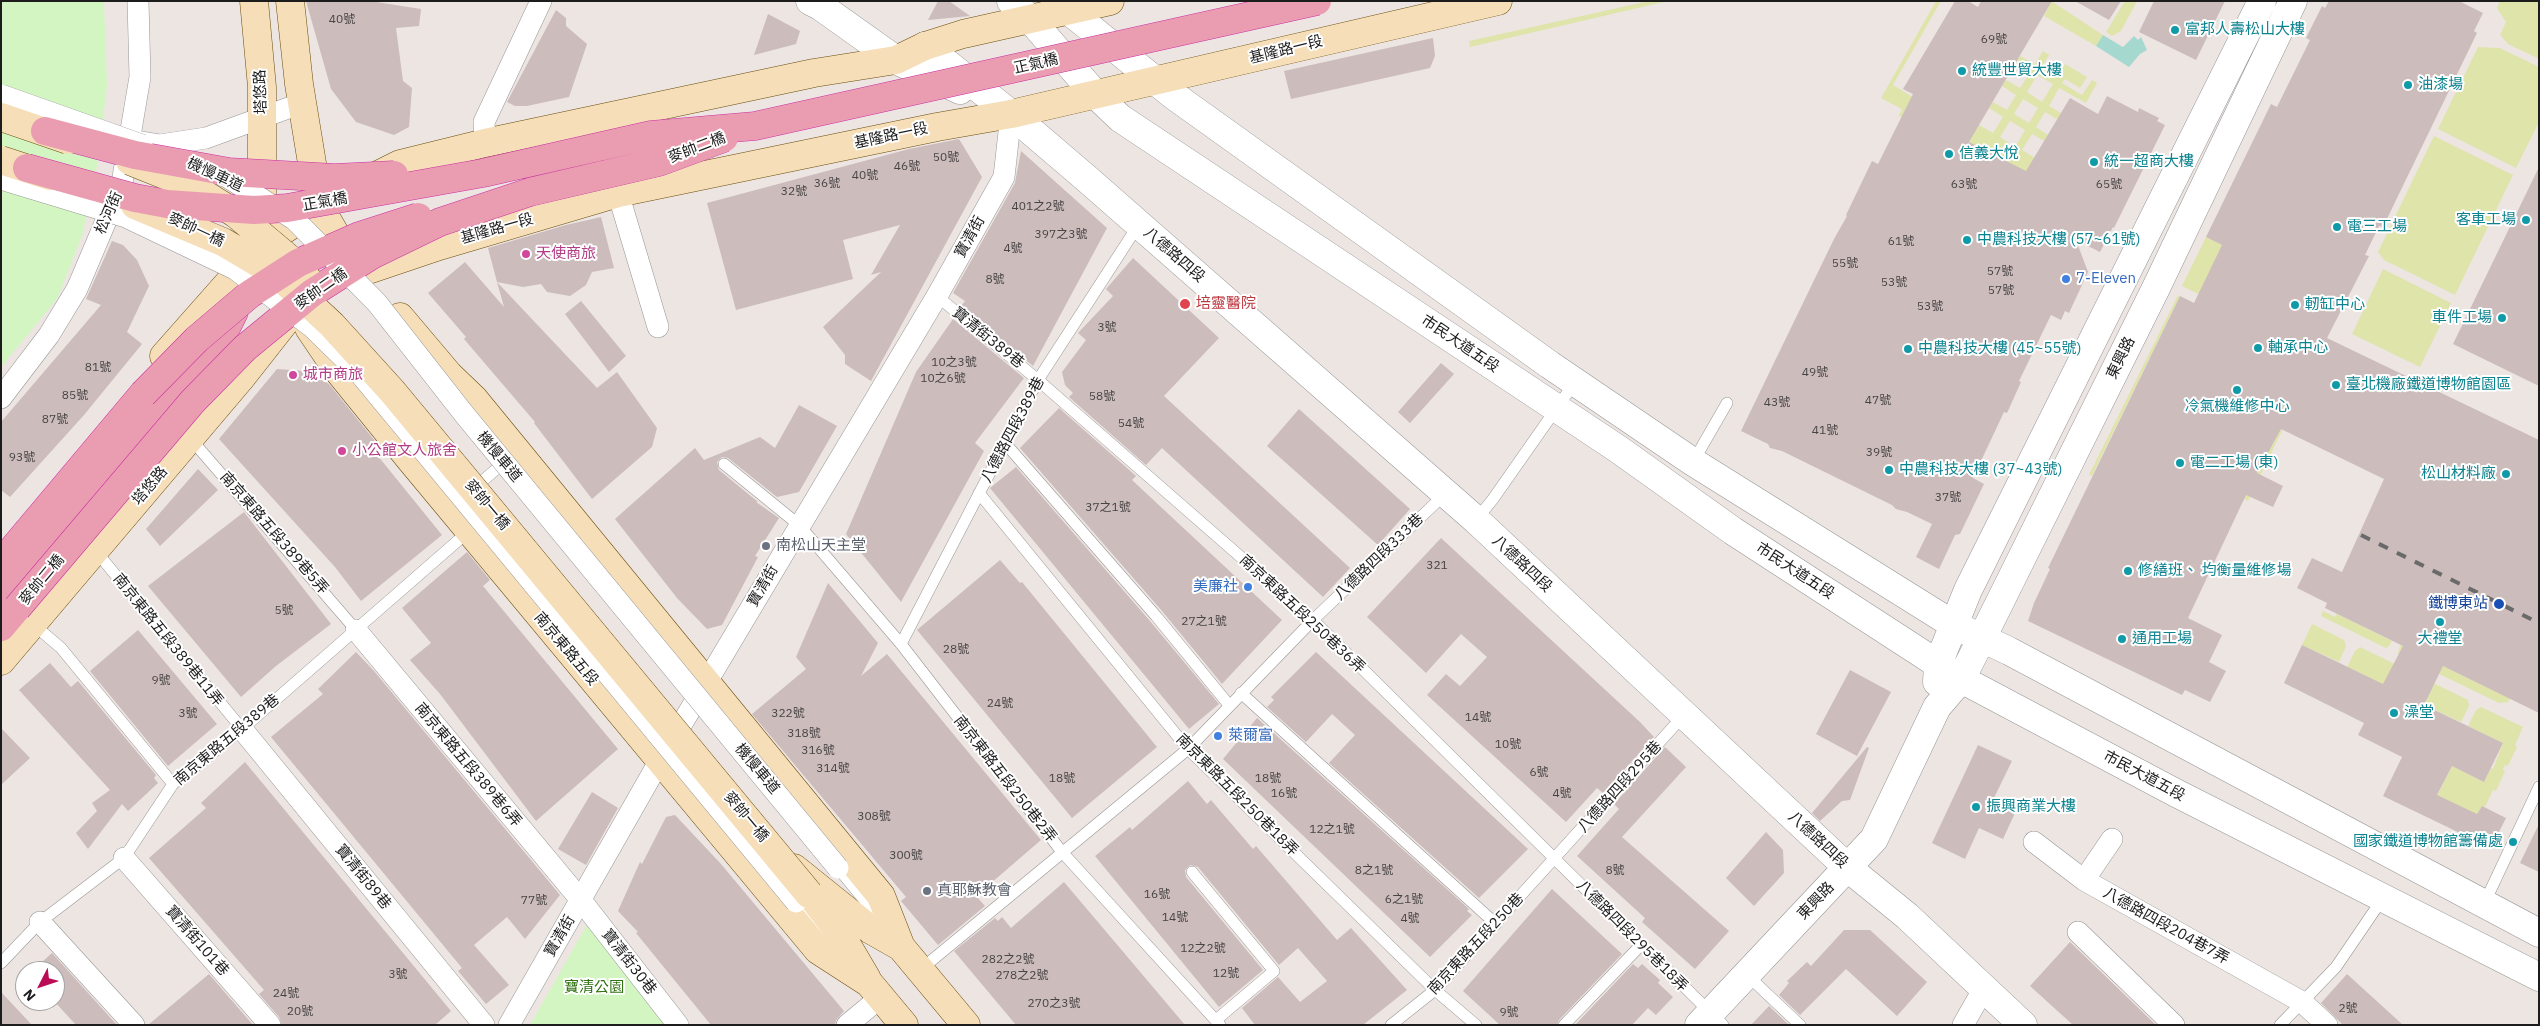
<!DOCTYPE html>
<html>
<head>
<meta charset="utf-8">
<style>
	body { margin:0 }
	#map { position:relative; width:2540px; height:1026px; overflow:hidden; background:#ede5e2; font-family:"IBM Plex Sans",sans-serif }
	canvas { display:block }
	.frame { position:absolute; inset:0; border:2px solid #1c1c1c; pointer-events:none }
	.north { position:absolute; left:15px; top:961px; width:50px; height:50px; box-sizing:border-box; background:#fff; border:1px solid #a4a4a4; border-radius:50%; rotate:229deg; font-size:14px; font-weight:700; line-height:20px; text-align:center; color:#1c1c1c }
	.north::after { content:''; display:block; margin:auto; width:18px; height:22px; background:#bb0d56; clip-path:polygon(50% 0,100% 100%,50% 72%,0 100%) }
</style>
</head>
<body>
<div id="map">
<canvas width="2540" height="1026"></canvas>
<div class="frame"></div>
<div class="north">N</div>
</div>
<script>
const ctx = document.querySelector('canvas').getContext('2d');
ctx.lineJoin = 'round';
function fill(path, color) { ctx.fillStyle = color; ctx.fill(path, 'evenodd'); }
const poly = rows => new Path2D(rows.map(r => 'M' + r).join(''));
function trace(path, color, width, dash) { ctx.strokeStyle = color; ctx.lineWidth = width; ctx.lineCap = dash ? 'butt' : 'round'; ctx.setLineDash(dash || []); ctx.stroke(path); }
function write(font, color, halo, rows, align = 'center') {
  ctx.font = font + ' "IBM Plex Sans","Noto Sans TC",sans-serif'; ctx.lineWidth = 4; ctx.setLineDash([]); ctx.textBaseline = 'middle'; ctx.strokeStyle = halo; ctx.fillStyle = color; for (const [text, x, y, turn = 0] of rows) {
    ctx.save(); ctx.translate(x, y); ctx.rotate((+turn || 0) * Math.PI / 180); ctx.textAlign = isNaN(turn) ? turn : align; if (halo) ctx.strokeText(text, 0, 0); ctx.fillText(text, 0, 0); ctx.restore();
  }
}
const grass = poly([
	[1649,1,1668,1,1470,47,1469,41],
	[1936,1,1941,1,1893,85,1973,134,1979,125,1993,133,2003,117,1989,108,1993,102,2007,110,2016,95,2002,86,2006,80,2020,88,2031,71,2016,62,2020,56,2035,64,2043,51,2049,55,2041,68,2056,77,2065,64,2087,77,2080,88,2065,79,2062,83,2082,95,2092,80,2097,83,2086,103,2059,88,2049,106,2061,113,2058,120,2045,112,2036,127,2048,135,2044,141,2032,134,2022,150,2046,165,2029,193,1899,116,1902,109,1881,98],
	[2037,75,2053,84,2042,102,2027,92],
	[2023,99,2038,108,2029,123,2014,114],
	[2010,121,2025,130,2015,147,2000,137],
	[2041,1,2051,1,2103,35,2096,46,2044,16,2049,6],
	[2125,1,2137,1,2121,31,2112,36,2106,32],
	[2500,1,2539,1,2539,59,2508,44,2500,35,2506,22,2497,8],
	[2478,47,2500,48,2539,67,2539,122,2516,168,2438,129],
	[2434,136,2513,175,2455,295,2384,260,2378,252],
	[2206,237,2237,252,2315,351,2182,286],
	[2383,269,2451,303,2420,367,2352,334],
	[2178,295,2180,296,2155,347,2173,356,2150,357,2139,380,2156,389,2135,388,2092,476,2089,475],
	[2295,399,2297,400,2248,501,2244,499,2236,428,2272,446],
	[2323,611,2335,617,2337,614,2392,641,2389,646,2386,648,2321,616],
	[2312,624,2344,640,2346,646,2339,662,2302,645],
	[2400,645,2503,695,2511,696,2508,702,2499,703,2398,654],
	[2360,647,2468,700,2469,706,2461,722,2424,705,2430,692,2383,684,2347,667,2355,651],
	[2481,707,2523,727,2515,745,2517,747,2508,766,2505,765,2503,770,2505,771,2496,791,2493,790,2485,807,2482,806,2477,814,2432,806,2452,766,2484,782,2491,768,2493,769,2503,743,2468,726,2476,710]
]);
const park = poly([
	[1,1,104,1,107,86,97,166,82,236,57,299,1,367],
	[588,923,672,1025,530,1025]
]);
const water = poly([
	[2103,35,2123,47,2134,36,2138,40,2141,37,2147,50,2140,54,2129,67,2096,46]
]);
const building = poly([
	[306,1,370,1,421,9,419,26,396,28,403,81,412,88,409,127,394,135,356,122,331,89],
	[938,1,949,1,970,16,928,20],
	[1955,1,1968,1,1978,7,1981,1,2052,1,1969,142,2026,171,2070,98,2098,114,2107,96,2138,112,2139,108,2159,118,2157,121,2165,125,2114,228,2113,227,2100,252,2076,240,2088,272,2069,313,2065,311,2061,320,2051,315,2019,381,2021,382,2007,413,2004,412,1973,478,1984,484,1960,534,1955,535,1939,569,1916,557,1932,524,1907,512,1896,509,1892,505,1782,451,1770,448,1768,444,1741,431,1834,239,1847,216,1846,215,1872,161,1878,164,1913,94,1903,89],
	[2075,1,2121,1,2109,20],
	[2154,1,2225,1,2196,60,2139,32],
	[2329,1,2459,1,2483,13,2474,31,2477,33,2383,227,2379,226,2365,255,2369,256,2327,338,2539,440,2539,713,2443,666,2424,705,2503,743,2484,782,2452,766,2437,795,2477,814,2482,806,2506,818,2491,848,2383,796,2402,757,2358,735,2364,723,2284,683,2302,645,2383,684,2403,646,2325,608,2327,603,2297,588,2312,558,2342,572,2384,479,2281,429,2257,473,2283,486,2273,507,2246,495,2188,618,2222,635,2209,662,2226,671,2210,702,2185,690,2182,695,2028,621,2034,603,2050,569,2048,568,2180,296,2194,303,2222,245,2206,237,2271,104,2277,107,2310,40,2306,38,2322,6,2325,8],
	[556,10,566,18,566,26,587,44,569,97,527,106,515,106,507,102],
	[768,14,800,31,796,44,754,55],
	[1433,38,1435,56,1430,68,1291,99,1284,71],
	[959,139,982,177,871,381,845,364,845,355,823,327,881,272,871,275,900,225,843,240,853,279,736,310,707,203,909,149],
	[1021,151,1107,228,1033,366,961,306,965,301,953,293,1015,183],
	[2539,167,2539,386,2453,344],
	[601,217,614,268,592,272,586,285,570,296,547,292,541,284,523,287,497,282,488,248,566,225],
	[112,241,123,245,137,260,149,286,127,332,142,344,84,415,10,497,1,490,1,422,101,305,86,299],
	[1133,258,1219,338,1164,396,1350,568,1323,597,1162,448,1146,465,1069,397,1073,393,1065,385,1062,372,1086,340,1078,333,1113,296,1106,289],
	[465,262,504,307,497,282,597,388,617,372,657,428,652,447,592,499,534,423,535,422,464,339,466,337,428,293],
	[581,301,626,356,609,372,565,314],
	[953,319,1024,378,975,443,984,451,901,602,846,534,916,372],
	[1441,363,1454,374,1410,423,1398,412],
	[277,369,305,371,329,384,375,441,369,445,442,535,361,601,335,567,219,439],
	[799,405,837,426,799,492,777,497,728,458,722,457,717,462,719,470,758,502,756,502,779,518,755,556,758,557,722,625,707,629,677,598,615,519,695,448,704,460,760,437,775,448],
	[1059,408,1136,476,1132,480,1282,620,1222,684,1162,611,1020,448],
	[1299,409,1410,509,1378,545,1267,446],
	[1016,467,1150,621,1219,704,1189,729,990,488],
	[198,469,218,490,160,546,146,529],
	[244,512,331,624,276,666,241,697,148,586],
	[1441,538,1640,722,1654,737,1603,793,1597,788,1566,822,1427,695,1446,674,1460,686,1487,657,1461,634,1426,673,1367,617],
	[467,552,490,580,483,586,618,749,536,821,440,694,410,660,431,643,402,608],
	[1000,560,1020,583,1022,582,1157,747,1072,818,917,630],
	[828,583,878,643,861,676,887,654,1041,840,976,896,985,906,938,945,901,901,906,897,752,714,806,669,796,657],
	[138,630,217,724,168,766,90,671],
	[356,652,374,671,560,895,525,939,507,917,474,945,509,985,486,1004,458,971,462,968,271,737,323,694,318,689],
	[1316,652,1528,849,1479,898,1329,763,1355,735,1332,714,1306,742,1267,707,1274,700,1271,697],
	[50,663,71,687,78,681,156,775,154,778,158,783,128,811,122,804,88,849,76,833,97,811,92,803,110,790,19,690],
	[1850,670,1891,692,1857,756,1816,734],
	[1257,718,1469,909,1467,911,1472,915,1430,957,1223,759],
	[1,728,30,758,1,785],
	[1978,745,2012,761,1992,802,2015,813,2003,839,1979,828,1965,859,1932,843],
	[1665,747,1686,767,1622,837,1729,931,1695,969,1642,922,1645,918,1577,856,1619,809,1614,804],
	[1867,747,1869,748,1850,800,1842,801,1820,821,1812,813],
	[245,762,451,1011,435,1025,282,1025,279,1017,259,994,264,990,149,858,206,808,201,803],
	[1188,781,1207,804,1211,800,1253,849,1256,846,1337,940,1351,928,1407,990,1363,1025,1255,1025,1242,1008,1278,977,1300,1002,1327,981,1298,948,1279,965,1198,867,1190,865,1185,870,1186,877,1263,970,1219,1007,1095,856,1130,827,1132,830],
	[592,792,618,808,586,865,558,849],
	[675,815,721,864,844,1011,836,1020,835,1025,711,1025,636,933,638,932,618,911,640,862,642,864,666,817],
	[2539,824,2539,872,2520,863],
	[1766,832,1783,850,1784,873,1754,906,1726,878],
	[1064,882,1103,928,1185,1025,1016,1025,954,951,995,918,998,921,1002,917,1011,928],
	[1552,889,1622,954,1559,1020,1557,1025,1500,1025,1463,991],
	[1844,930,1870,930,1927,982,1897,1016,1846,969,1800,1015,1779,995,1789,983,1787,981,1807,962,1811,966],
	[2070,942,2156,1025,2073,1025,2030,986],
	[52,953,117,1025,76,1025,54,1001,55,971,32,971],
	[1633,964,1638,968,1642,964,1660,980,1658,983,1673,997,1656,1015,1648,1008,1632,1025,1575,1025],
	[209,974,253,1025,148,1025],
	[2347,974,2403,1025,2343,1025,2321,1003],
	[1,992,32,1025,1,1025],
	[1769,1006,1789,1025,1751,1025]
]);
const service = poly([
	[937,296,1038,380,1313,620,1723,1025],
	[190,438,356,630],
	[1005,443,1156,616,1229,705],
	[1693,462,1727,403],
	[724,464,799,525,901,644,1062,852,1220,1025],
	[473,489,507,460],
	[979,493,1188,749,1435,990,1476,1025],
	[1476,520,1493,499,1575,382],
	[95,550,242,729],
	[33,624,61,648,173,784],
	[901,644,1038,380,1139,224],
	[1241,693,1496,924],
	[838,868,879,918],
	[1192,872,1274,971,1216,1020],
	[796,902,836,948],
	[2484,904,2539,787],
	[1,963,40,922,124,858,173,784,242,729,469,531],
	[920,970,1188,749,1313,620,1445,494],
	[1746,974,1800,1025],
	[1391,1025,1435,990,1684,715],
	[1564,1025,1640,946],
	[2280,1025,2336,967,2383,898]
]);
const minor = poly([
	[130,140,160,145,206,138,302,103],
	[485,143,484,122,541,1],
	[618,193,658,327],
	[1,398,49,335,77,289,122,183,140,77,138,1],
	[356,630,580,899,678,1025],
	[242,729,484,1025],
	[2034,842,2084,880,2302,1002,2327,1025],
	[124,858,270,1025],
	[2084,880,2112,839],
	[40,922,134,1025],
	[2078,932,2174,1025],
	[509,1025,659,762,937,296,1004,177,1011,114],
	[847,1025,881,997],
	[1963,1025,1984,988]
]);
const tertiary = poly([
	[810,1,820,6,896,60,960,90],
	[1011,1,1030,19,1095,94,1120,118,1618,449,1733,531,1961,679,2176,793,2539,977],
	[1057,1,1173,95,1550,365,1693,462,1954,625,2009,651,2539,933],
	[925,46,1011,114,1086,178,1476,520,1848,868,1907,916,2023,1025],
	[1937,682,1938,664,1968,590,2262,1],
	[1699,1025,1874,839,1937,707,1961,679,1982,638,2156,288,2293,1]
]);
const secondary = poly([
	[254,1,262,87,262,197],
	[290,1,299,84,319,206,340,242,355,262],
	[368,180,400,164,485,143,814,73,896,60,925,46,963,34,1110,1],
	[356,274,439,246,618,193,937,127,1011,114,1498,1],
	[400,317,449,375,474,399,881,896,901,947,966,1025],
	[309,328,336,368,409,458,818,950,869,983,904,1025],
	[164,356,263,244,319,206],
	[1,661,240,379,284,323],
	[794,868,871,930,901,947],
	[812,897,840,933,867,979]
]);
const trunk = poly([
	[1,563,143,394],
	[1,594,227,326,234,312],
	[1,627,17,608]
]);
const rail = poly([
	[2361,535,2539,623]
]);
const minorBridge = poly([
	[1,95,142,145],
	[217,173,227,177,295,220,377,303,464,414,838,868],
	[1,179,126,217,235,269,312,327,361,375,796,902]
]);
const secondaryBridge = poly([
	[1,117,68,140],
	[1,160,50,176],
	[130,161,190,185,236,214,292,261,310,282],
	[135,205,223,242,277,274,332,325,392,391,809,894]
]);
const trunkBridge = poly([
	[45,131,135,155,229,172,335,178,394,175],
	[27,168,135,198,167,204,254,210,287,208,483,173,651,135,755,126,1317,1],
	[143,394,197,339,250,294,298,263,359,236,418,217],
	[17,608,193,401,245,348,312,293,372,255,440,222,530,192,659,162,724,138]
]);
const markers = [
	[2175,30,5,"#0f9aa8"],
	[1962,71,5,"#0f9aa8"],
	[2408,85,5,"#0f9aa8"],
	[1949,154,5,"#0f9aa8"],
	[2094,162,5,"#0f9aa8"],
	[2526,220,5,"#0f9aa8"],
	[2337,227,5,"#0f9aa8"],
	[1967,240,5,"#0f9aa8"],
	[526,254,5,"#d1479c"],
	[2066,279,5,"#3f7fe0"],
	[1185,304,6,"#e0444e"],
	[2295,305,5,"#0f9aa8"],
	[2502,318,5,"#0f9aa8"],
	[2258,348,5,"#0f9aa8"],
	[1908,349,5,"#0f9aa8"],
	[293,375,5,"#d1479c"],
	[2336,385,5,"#0f9aa8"],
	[2237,390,5,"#0f9aa8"],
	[342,451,5,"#d1479c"],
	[2180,463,5,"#0f9aa8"],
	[1889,470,5,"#0f9aa8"],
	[2506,474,5,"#0f9aa8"],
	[766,546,5,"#6b7280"],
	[2128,571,5,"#0f9aa8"],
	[1248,587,5,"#3f7fe0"],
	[2499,604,6,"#1a4fb4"],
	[2440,622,5,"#0f9aa8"],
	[2122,639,5,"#0f9aa8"],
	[2394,713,5,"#0f9aa8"],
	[1218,736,5,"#3f7fe0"],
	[1976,807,5,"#0f9aa8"],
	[2513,842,5,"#0f9aa8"],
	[927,891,5,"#6b7280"]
];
const numberNames = [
	["40號",342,20],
	["69號",1994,40],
	["50號",946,158],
	["46號",907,167],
	["40號",865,176],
	["36號",827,184],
	["63號",1964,185],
	["65號",2109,185],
	["32號",794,192],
	["401之2號",1038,207],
	["397之3號",1061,235],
	["61號",1901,242],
	["4號",1013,249],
	["55號",1845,264],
	["57號",2000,272],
	["8號",995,280],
	["53號",1894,283],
	["57號",2001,291],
	["53號",1930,307],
	["3號",1107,328],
	["10之3號",954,363],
	["81號",98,368],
	["49號",1815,373],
	["10之6號",943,379],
	["85號",75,396],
	["58號",1102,397],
	["47號",1878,401],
	["43號",1777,403],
	["87號",55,420],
	["54號",1131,424],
	["41號",1825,431],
	["39號",1879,453],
	["93號",22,458],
	["37號",1948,498],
	["37之1號",1108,508],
	["321",1437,566],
	["5號",284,611],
	["27之1號",1204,622],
	["28號",956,650],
	["9號",161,681],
	["24號",1000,704],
	["3號",188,714],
	["322號",788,714],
	["14號",1478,718],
	["318號",804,734],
	["10號",1508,745],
	["316號",818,751],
	["314號",833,769],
	["6號",1539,773],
	["18號",1062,779],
	["18號",1268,779],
	["16號",1284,794],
	["4號",1562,794],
	["308號",874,817],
	["12之1號",1332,830],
	["300號",906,856],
	["8之1號",1374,871],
	["8號",1615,871],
	["16號",1157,895],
	["6之1號",1404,900],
	["77號",534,901],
	["14號",1175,918],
	["4號",1410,919],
	["12之2號",1203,949],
	["282之2號",1008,960],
	["12號",1226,974],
	["3號",398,975],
	["278之2號",1022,976],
	["24號",286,994],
	["270之3號",1054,1004],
	["2號",2348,1009],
	["20號",300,1012],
	["9號",1509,1013]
];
const cultureNames = [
	["富邦人壽松山大樓",2185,30],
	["統豐世貿大樓",1972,71],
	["油漆場",2418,85],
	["信義大悅",1959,154],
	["統一超商大樓",2104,162],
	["客車工場",2516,220,"right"],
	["電三工場",2347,227],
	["中農科技大樓 (57~61號)",1977,240],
	["軔缸中心",2305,305],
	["車件工場",2492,318,"right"],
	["軸承中心",2268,348],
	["中農科技大樓 (45~55號)",1918,349],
	["臺北機廠鐵道博物館園區",2346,385],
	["冷氣機維修中心",2237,407,"center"],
	["電二工場 (東)",2190,463],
	["中農科技大樓 (37~43號)",1899,470],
	["松山材料廠",2496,474,"right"],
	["修繕班、 均衡量維修場",2138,571],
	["通用工場",2132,639],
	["大禮堂",2440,639,"center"],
	["澡堂",2404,713],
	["振興商業大樓",1986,807],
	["國家鐵道博物館籌備處",2503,842,"right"]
];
const streetNames = [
	["基隆路一段",1286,50,-14],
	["正氣橋",1036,64,-13],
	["塔悠路",261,92,-92],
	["基隆路一段",891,136,-12],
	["麥帥二橋",697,148,-21],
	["機慢車道",215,175,25],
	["正氣橋",325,202,-10],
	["松河街",109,213,-66],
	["基隆路一段",497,229,-16],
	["麥帥一橋",196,230,25],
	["寶清街",970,237,-61],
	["八德路四段",1174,255,41],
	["麥帥二橋",321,289,-35],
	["寶清街389巷",988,338,39],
	["市民大道五段",1460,344,34],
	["東興路",2121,358,-64],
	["八德路四段389巷",1013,430,-62],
	["機慢車道",499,457,50],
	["塔悠路",150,486,-50],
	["麥帥一橋",487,505,50],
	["南京東路五段389巷5弄",274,533,49],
	["八德路四段333巷",1379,557,-44],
	["八德路四段",1522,564,43],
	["市民大道五段",1795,571,33],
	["麥帥二橋",42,580,-50],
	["寶清街",763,586,-60],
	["南京東路五段250巷36弄",1302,614,43],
	["南京東路五段389巷11弄",168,640,51],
	["南京東路五段",566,649,50],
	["南京東路五段389巷",227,740,-40],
	["南京東路五段389巷6弄",468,765,50],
	["機慢車道",757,769,50],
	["市民大道五段",2144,776,28],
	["南京東路五段250巷2弄",1005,779,52],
	["八德路四段295巷",1620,787,-48],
	["南京東路五段250巷18弄",1237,795,45],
	["麥帥一橋",746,817,50],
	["八德路四段",1818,840,43],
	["寶清街89巷",363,877,51],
	["東興路",1816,901,-46],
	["八德路四段204巷7弄",2166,926,29],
	["寶清街",560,936,-60],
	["八德路四段295巷18弄",1632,936,45],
	["寶清街101巷",197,941,49],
	["南京東路五段250巷",1476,944,-47],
	["寶清街30巷",629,962,52]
];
const hotelNames = [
	["天使商旅",536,254],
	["城市商旅",303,375],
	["小公館文人旅舍",352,451]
];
const shopNames = [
	["7-Eleven",2076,279],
	["美廉社",1238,587,"right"],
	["萊爾富",1228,736]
];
const healthNames = [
	["培靈醫院",1196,304]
];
const worshipNames = [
	["南松山天主堂",776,546],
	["真耶穌教會",937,891]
];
const transitNames = [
	["鐵博東站",2488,604]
];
const parkNames = [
	["寶清公園",594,988]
];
fill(grass, '#dfe4ab');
fill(park, '#d3f5c1');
fill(water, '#a5d8ce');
fill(building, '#ccbcbc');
trace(service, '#969696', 12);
trace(minor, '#969696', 22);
trace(tertiary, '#969696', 29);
trace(secondary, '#6a4d0c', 29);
trace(trunk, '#cb2fa6', 29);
trace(service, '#fff', 11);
trace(minor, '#fff', 21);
trace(tertiary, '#fff', 28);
trace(secondary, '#f5deb8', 28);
trace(trunk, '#ea9db0', 28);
trace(rail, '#6a6a6a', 4, [10, 10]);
trace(minorBridge, '#969696', 22, []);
trace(secondaryBridge, '#6a4d0c', 29, []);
trace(trunkBridge, '#cb2fa6', 29, []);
trace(minorBridge, '#fff', 21);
trace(secondaryBridge, '#f5deb8', 28);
trace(trunkBridge, '#ea9db0', 28);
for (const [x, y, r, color] of markers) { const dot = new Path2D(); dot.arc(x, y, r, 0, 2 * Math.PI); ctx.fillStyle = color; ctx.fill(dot); trace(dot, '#fff', 2); }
write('12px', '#484444', null, numberNames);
write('15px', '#0d838f', '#fff', cultureNames, 'left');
write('15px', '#1c1c1c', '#fff', streetNames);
write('15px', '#b23c85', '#fff', hotelNames, 'left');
write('15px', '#366cbe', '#fff', shopNames, 'left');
write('15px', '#be3a42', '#fff', healthNames, 'left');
write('15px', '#5b616d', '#fff', worshipNames, 'left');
write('15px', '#164399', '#fff', transitNames, 'right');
write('15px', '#327212', '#fff', parkNames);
</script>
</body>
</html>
